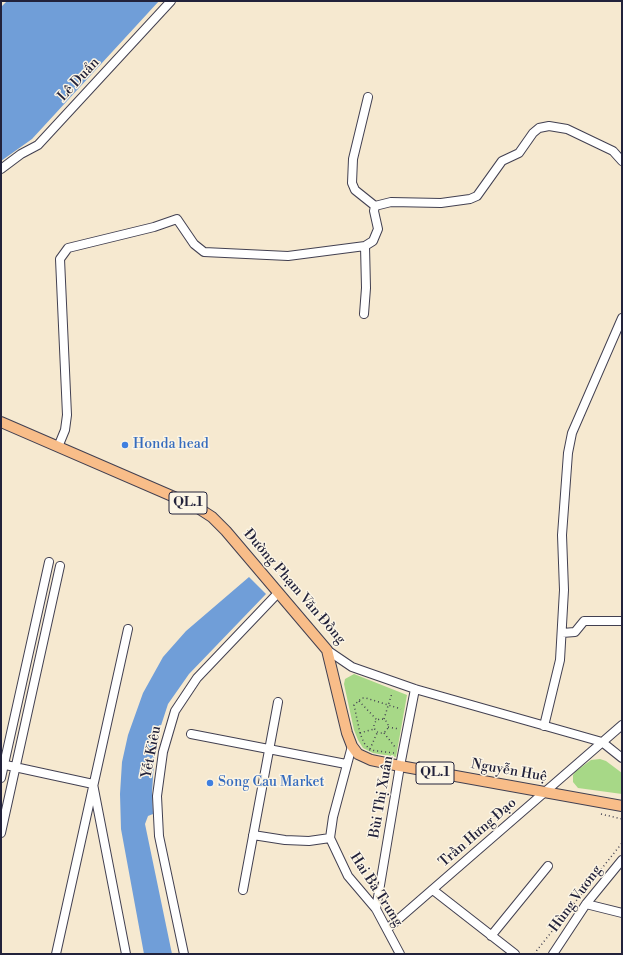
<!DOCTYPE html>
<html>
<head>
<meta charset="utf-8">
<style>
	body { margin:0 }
	#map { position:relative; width:623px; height:955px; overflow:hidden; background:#f6e9d0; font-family:"Libre Bodoni",serif }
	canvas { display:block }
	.frame { position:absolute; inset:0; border:2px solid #22223b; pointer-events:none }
</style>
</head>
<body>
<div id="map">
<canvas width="623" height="955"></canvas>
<div class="frame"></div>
</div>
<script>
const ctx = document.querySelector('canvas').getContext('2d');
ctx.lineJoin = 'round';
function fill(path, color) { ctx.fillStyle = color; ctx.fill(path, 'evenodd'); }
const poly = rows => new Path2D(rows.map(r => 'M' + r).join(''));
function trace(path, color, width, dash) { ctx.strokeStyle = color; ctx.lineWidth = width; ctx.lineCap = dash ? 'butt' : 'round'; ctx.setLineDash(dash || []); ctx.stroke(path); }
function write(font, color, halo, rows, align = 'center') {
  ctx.font = font + ' "Libre Bodoni",serif'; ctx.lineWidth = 3; ctx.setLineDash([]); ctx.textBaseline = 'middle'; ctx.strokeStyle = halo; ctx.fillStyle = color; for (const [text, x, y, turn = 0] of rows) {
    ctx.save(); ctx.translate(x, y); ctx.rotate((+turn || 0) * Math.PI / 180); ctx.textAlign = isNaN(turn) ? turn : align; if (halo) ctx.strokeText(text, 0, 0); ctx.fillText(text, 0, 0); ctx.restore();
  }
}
const green = poly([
	[354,674,407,695,396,757,373,753,363,748,358,740,354,730,344,684,345,679],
	[600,759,606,761,622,773,622,794,578,788,573,782,573,775,576,771,591,760]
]);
const water = poly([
	[7,1,159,1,32,139,1,161,1,7],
	[249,577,266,594,189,674,168,704,155,744,152,793,153,814,148,816,145,824,172,954,144,954,121,829,120,794,122,762,128,735,143,693,163,657,186,631]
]);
const path = poly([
	[359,701,377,720],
	'374 726a7 7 0 1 1 14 0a7 7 0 1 1-14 0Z',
	[384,719,392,693],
	[388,727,399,729],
	[360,733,374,729],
	[384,733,395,747],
	[370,749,377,733],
	[394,753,370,750,364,743,360,733,354,705,362,698,366,698,401,709],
	[601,814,622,819],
	[534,954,622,843]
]);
const minor = poly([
	[368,97,353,159,352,183,355,190,375,206],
	[1,169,21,154,38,145,171,1],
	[364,314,366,288,365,246],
	[58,447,65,430,67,415,60,259,68,248,154,227,177,219,194,244,204,252,288,256,365,246,373,241,378,229,374,211,375,206,391,202,441,203,470,199,477,196,502,161,519,153,533,133,539,128,549,126,567,129,613,151,622,161],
	[562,633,575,632,584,621,622,621],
	[327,650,352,667,415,689,602,742,622,758],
	[544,726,560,660,564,590,562,535,568,453,572,433,622,318],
	[191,734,346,764],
	[352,746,333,817,330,838,348,876,376,909,400,954],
	[1,764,93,784,126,954],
	[1,778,49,562],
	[1,833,60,566],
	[253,835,285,840,309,841,330,838],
	[243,890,278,702],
	[433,890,515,954],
	[586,904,622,913],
	[376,909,400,766,415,689],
	[387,929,622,725],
	[491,936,548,866],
	[56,954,128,629],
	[184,954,159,836,157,796,163,752,175,711,197,678,278,593],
	[553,954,586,904,622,860]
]);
const major = poly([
	[1,422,195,506,212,517,226,531,327,650,347,733,352,746,358,754,371,760,400,766,622,806]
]);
const markers = [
	[125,445,4,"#3f7fe0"],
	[210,783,4,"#3f7fe0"]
];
const shields = [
	[188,503,38],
	[435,773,38]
];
const shieldNames = [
	["QL.1",188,503],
	["QL.1",435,773]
];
const streetNames = [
	["Lê Duẩn",79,80,-47],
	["Đường Phạm Văn Đồng",294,587,49],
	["Yết Kiêu",152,752,-79],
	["Nguyễn Huệ",509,771,10],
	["Bùi Thị Xuân",382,797,-80],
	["Trần Hưng Đạo",478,833,-41],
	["Hai Bà Trưng",376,890,57],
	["Hùng Vương",576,899,-54]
];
const shopNames = [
	["Honda head",133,445],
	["Song Cau Market",218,783]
];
fill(green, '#a7d887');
fill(water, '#709ed8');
trace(minor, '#424051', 10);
trace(major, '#424051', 12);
trace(path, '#424051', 1.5, [1, 3]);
trace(minor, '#fff', 8);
trace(major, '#f8bd89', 10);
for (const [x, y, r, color] of markers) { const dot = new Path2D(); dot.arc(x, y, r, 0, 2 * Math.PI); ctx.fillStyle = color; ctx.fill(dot); trace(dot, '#fcf5e5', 1.5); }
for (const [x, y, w] of shields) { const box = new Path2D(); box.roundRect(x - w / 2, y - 11, w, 22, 3); ctx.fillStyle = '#fcf5e5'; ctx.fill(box); trace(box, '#22223b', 1); }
write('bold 13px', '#22223b', null, shieldNames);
write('14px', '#22223b', '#fcf5e5', streetNames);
write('14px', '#366cbe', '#fcf5e5', shopNames, 'left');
</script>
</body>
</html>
